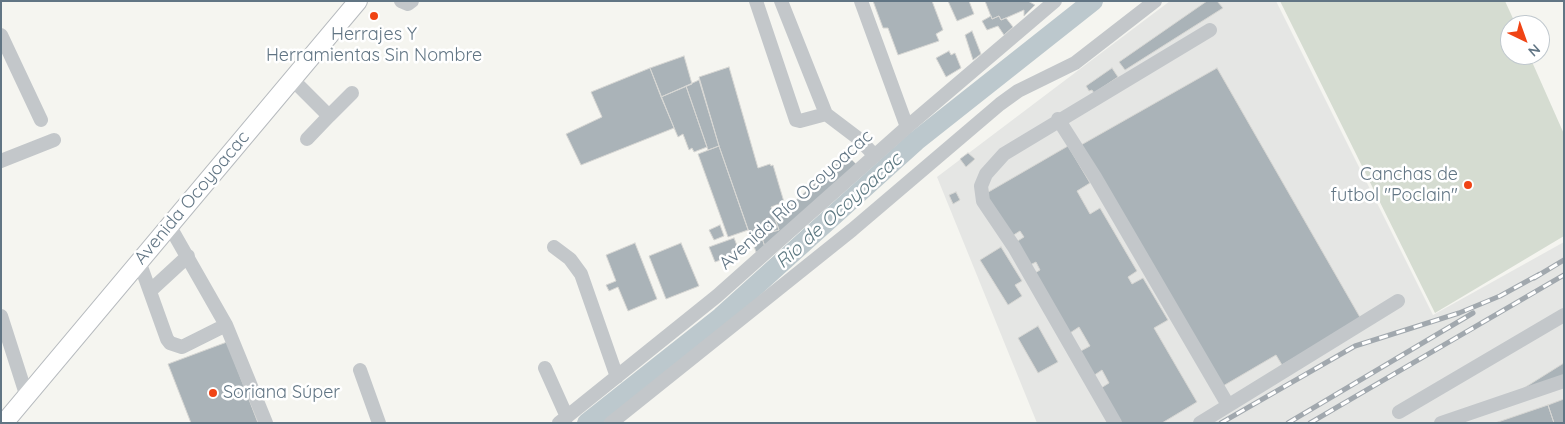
<!DOCTYPE html>
<html>
<head>
<meta charset="utf-8">
<style>
	body { margin:0 }
	#map { position:relative; width:1565px; height:424px; overflow:hidden; background:#f5f5f0; font-family:Quicksand,sans-serif }
	canvas { display:block }
	.frame { position:absolute; inset:0; border:2px solid #617584; pointer-events:none }
	.north { position:absolute; left:1500px; top:15px; width:50px; height:50px; box-sizing:border-box; background:#fff; border:1px solid #c0c8ce; border-radius:50%; rotate:138deg; font-size:14px; font-weight:700; line-height:20px; text-align:center; color:#617584 }
	.north::after { content:''; display:block; margin:auto; width:18px; height:22px; background:#f04415; clip-path:polygon(50% 0,100% 100%,50% 72%,0 100%) }
</style>
</head>
<body>
<div id="map">
<canvas width="1565" height="424"></canvas>
<div class="frame"></div>
<div class="north">N</div>
</div>
<script>
const ctx = document.querySelector('canvas').getContext('2d');
ctx.lineJoin = 'round';
function fill(path, color) { ctx.fillStyle = color; ctx.fill(path, 'evenodd'); }
const poly = rows => new Path2D(rows.map(r => 'M' + r).join(''));
function trace(path, color, width, dash) { ctx.strokeStyle = color; ctx.lineWidth = width; ctx.lineCap = dash ? 'butt' : 'round'; ctx.setLineDash(dash || []); ctx.stroke(path); }
function write(font, color, halo, rows, align = 'center') {
  ctx.font = font + ' Quicksand,sans-serif'; ctx.lineWidth = 5; ctx.setLineDash([]); ctx.textBaseline = 'middle'; ctx.strokeStyle = halo; ctx.fillStyle = color; for (const [text, x, y, turn = 0] of rows) {
    ctx.save(); ctx.translate(x, y); ctx.rotate((+turn || 0) * Math.PI / 180); ctx.textAlign = isNaN(turn) ? turn : align; if (halo) ctx.strokeText(text, 0, 0); ctx.fillText(text, 0, 0); ctx.restore();
  }
}
const built = poly([
	[1170,1,1276,1,1433,315,1564,242,1564,423,1037,423,937,177]
]);
const green = poly([
	[1280,1,1505,1,1516,25,1510,25,1510,55,1529,55,1564,134,1564,236,1435,313]
]);
const river = poly([
	[587,423,721,317,916,141,1093,1]
]);
const building = poly([
	[873,1,932,1,943,30,936,34,939,41,898,55,888,28,883,28,873,1],
	[948,1,969,1,974,14,957,21,948,1],
	[985,1,1028,1,1035,5,1024,16,1024,10,1001,20,999,16,992,19,985,1],
	[1207,1,1217,1,1223,8,1125,70,1119,62,1207,1],
	[991,16,992,19,999,16,1001,20,1006,18,1013,27,1004,35,998,26,987,30,982,21,991,16],
	[972,31,981,54,973,60,965,35,972,31],
	[949,51,951,55,955,53,961,68,946,77,936,58,949,51],
	[684,56,692,84,661,97,650,68,684,56],
	[729,67,758,168,770,164,771,166,773,165,784,202,771,207,779,230,761,235,766,250,756,252,719,146,699,77,729,67],
	[650,68,674,128,581,165,566,134,602,117,591,92,650,68],
	[1112,68,1118,77,1094,93,1092,90,1089,91,1086,86,1112,68],
	[1217,68,1361,319,1282,365,1276,355,1223,386,1081,145,1217,68],
	[699,80,719,146,708,150,686,86,699,80],
	[686,86,707,147,694,152,692,148,689,150,683,134,678,137,661,97,686,86],
	[719,146,748,230,728,237,698,154,719,146],
	[1068,146,1090,183,1077,191,1090,214,1100,208,1137,271,1128,277,1132,284,1143,278,1168,320,1154,328,1197,402,1162,423,1121,423,1101,388,1109,383,1102,370,1093,376,1079,352,1090,346,1079,327,1070,333,1035,273,1040,270,1036,262,1030,265,1016,242,1024,237,1020,231,1012,236,985,194,1068,146],
	[968,153,975,159,966,167,960,159,968,153],
	[843,158,851,159,857,165,766,250,761,235,779,230,775,219,843,158],
	[956,192,960,200,953,204,949,195,956,192],
	[720,225,724,236,714,240,709,230,720,225],
	[734,238,740,253,715,262,709,247,734,238],
	[635,243,657,299,628,311,618,287,609,291,606,285,616,281,606,255,635,243],
	[681,243,699,286,666,299,649,256,681,243],
	[1001,247,1022,281,1015,285,1022,296,1008,305,980,260,1001,247],
	[1038,326,1058,362,1038,373,1018,338,1038,326],
	[227,342,258,423,191,423,168,364,227,342],
	[1564,363,1564,378,1516,393,1564,363],
	[1564,399,1564,423,1554,423,1548,405,1564,399],
	[1548,405,1554,423,1495,423,1548,405]
]);
const minor = poly([
	[401,1,408,4,412,1],
	[756,1,796,120,800,121,826,114,859,139,875,156],
	[781,1,826,114],
	[861,1,907,127],
	[1,35,41,120],
	[292,79,329,116,307,139],
	[329,116,352,93],
	[1058,119,1095,177,1228,405],
	[1,161,54,140],
	[554,247,570,259,581,274,617,377],
	[139,261,167,339,170,343,182,347,226,325,169,225],
	[150,291,188,256],
	[1,316,26,394],
	[226,325,266,423],
	[545,368,567,417],
	[360,370,379,423],
	[1399,412,1564,315],
	[559,423,717,296,907,127,1055,1],
	[611,423,852,230,1000,104,1018,91,1075,63,1155,1],
	[1115,423,1014,247,983,201,981,186,986,174,1004,154,1210,30],
	[1200,423,1398,301],
	[1441,423,1564,381]
]);
const major = poly([
	[4,423,358,1]
]);
const rail = poly([
	[1534,278,1564,260],
	[1221,423,1355,346,1459,313,1500,296,1540,274],
	[1288,423,1473,313],
	[1310,423,1564,275]
]);
const markers = [
	[374,16,5,"#f04415"],
	[1468,185,5,"#f04415"],
	[213,393,5,"#f04415"]
];
const poiNames = [
	["Herrajes Y",374,35],
	["Herramientas Sin Nombre",374,56],
	["Canchas de",1458,175,"right"],
	["futbol \"Poclain\"",1458,196,"right"],
	["Soriana Súper",223,393,"left"]
];
const streetNames = [
	["Avenida Ocoyoacac",192,198,-50],
	["Avenida Río Ocoyoacac",796,200,-42]
];
const waterNames = [
	["Rio de Ocoyoacac",839,211,-42]
];
fill(built, '#e5e6e4');
fill(green, '#d5dcd1');
trace(river, '#bcc8cd', 20);
fill(building, '#aab3b8');
trace(building, '#d6d6d3', 1);
trace(major, '#b6babe', 20);
trace(minor, '#c3c7ca', 14);
trace(major, '#fff', 18);
trace(rail, '#a1a8ae', 5);
trace(rail, '#fff', 3, [9]);
for (const [x, y, r, color] of markers) { const dot = new Path2D(); dot.arc(x, y, r, 0, 2 * Math.PI); ctx.fillStyle = color; ctx.fill(dot); trace(dot, '#fff', 2); }
write('18px', '#617584', '#fff', poiNames);
write('18px', '#617584', '#fff', streetNames);
write('italic 19px', '#5c7881', '#fff', waterNames);
</script>
</body>
</html>
